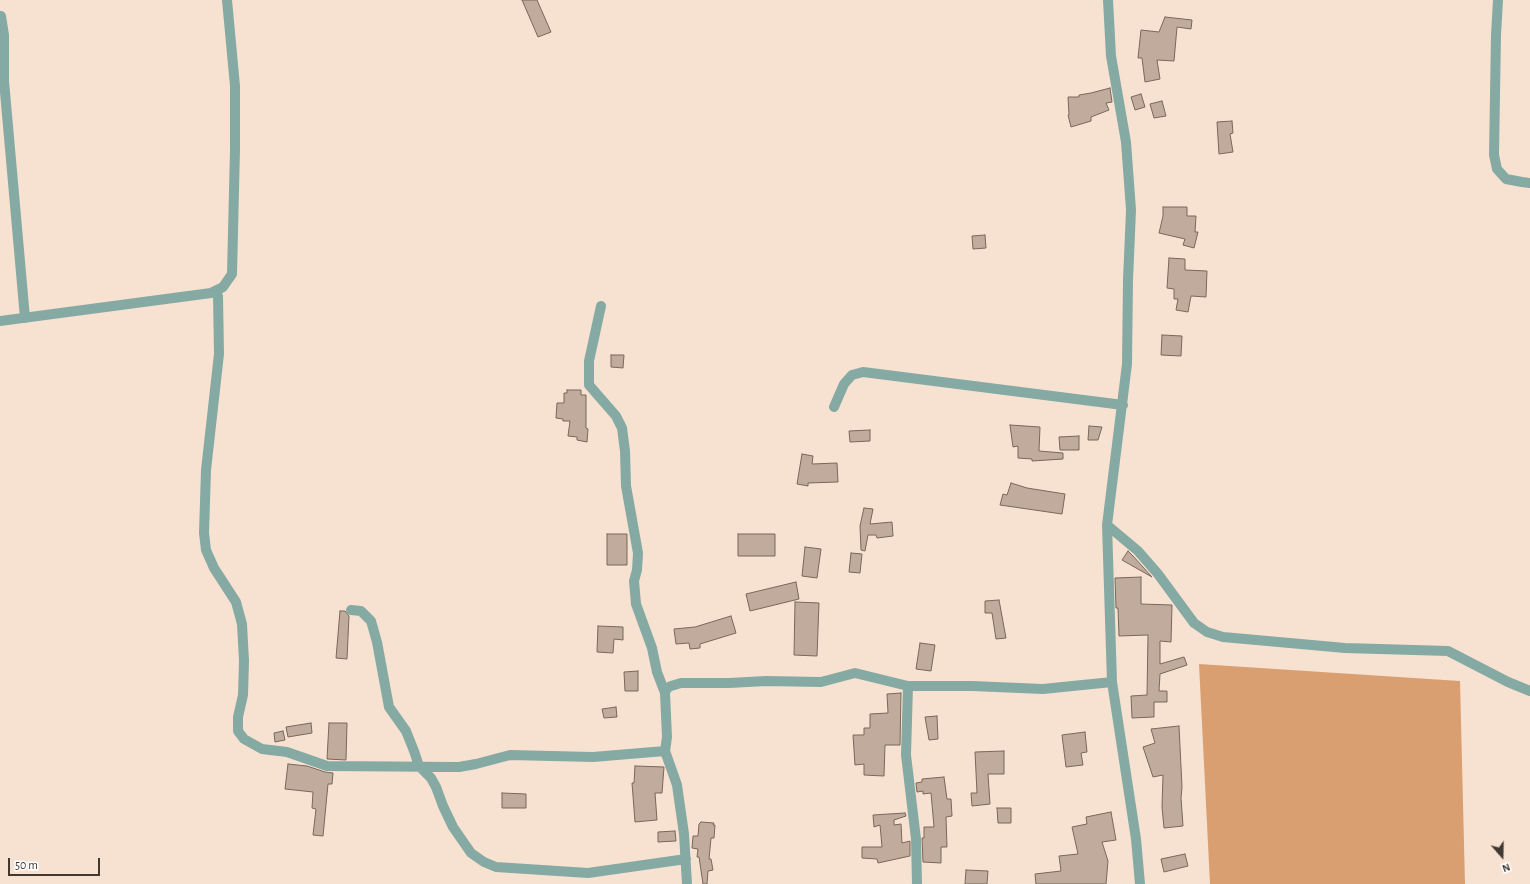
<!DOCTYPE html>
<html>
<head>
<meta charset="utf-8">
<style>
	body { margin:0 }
	#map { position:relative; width:1530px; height:884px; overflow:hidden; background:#f7e2d2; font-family:"Alegreya Sans",sans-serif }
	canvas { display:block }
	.north { position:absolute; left:1482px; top:836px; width:40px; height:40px; -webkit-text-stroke:3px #fff; paint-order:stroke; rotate:160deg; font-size:11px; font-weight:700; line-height:16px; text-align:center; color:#413832 }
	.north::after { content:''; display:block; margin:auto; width:14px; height:18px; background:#413832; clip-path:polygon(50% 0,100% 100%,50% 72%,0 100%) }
	.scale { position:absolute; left:8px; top:858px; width:92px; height:18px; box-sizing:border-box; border:2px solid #413832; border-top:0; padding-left:5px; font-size:12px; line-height:14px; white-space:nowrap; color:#413832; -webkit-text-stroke:3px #fff; paint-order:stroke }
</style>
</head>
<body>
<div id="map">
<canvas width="1530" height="884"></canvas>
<div class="north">N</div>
<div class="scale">50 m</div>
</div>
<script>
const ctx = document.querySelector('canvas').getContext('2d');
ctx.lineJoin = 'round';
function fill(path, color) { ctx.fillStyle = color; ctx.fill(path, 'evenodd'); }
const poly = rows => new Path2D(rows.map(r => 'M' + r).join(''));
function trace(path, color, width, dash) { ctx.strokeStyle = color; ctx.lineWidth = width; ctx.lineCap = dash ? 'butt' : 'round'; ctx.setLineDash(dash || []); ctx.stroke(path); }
const forest = poly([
	[1199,664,1460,681,1465,884,1210,884]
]);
const building = poly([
	[522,0,537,0,551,32,538,37,522,0],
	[1165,17,1192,20,1191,29,1177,27,1174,61,1157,60,1160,79,1145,82,1142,58,1138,58,1141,30,1159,32,1165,17],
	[1110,88,1112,102,1106,103,1109,110,1091,117,1091,121,1071,127,1068,115,1069,115,1068,97,1079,97,1079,95,1091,93,1110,88],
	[1141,94,1145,107,1135,110,1131,97,1141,94],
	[1162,101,1166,116,1154,118,1150,104,1162,101],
	[1232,121,1233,133,1230,134,1233,152,1219,154,1217,122,1232,121],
	[1163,207,1187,207,1187,216,1196,216,1195,232,1198,232,1194,248,1183,245,1185,239,1159,233,1163,216,1163,207],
	[985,235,986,248,973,249,972,236,985,235],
	[1169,258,1185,259,1185,270,1207,271,1206,297,1191,296,1188,312,1176,310,1178,299,1174,299,1174,289,1167,288,1169,258],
	[1162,335,1182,336,1181,356,1161,355,1162,335],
	[611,355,624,355,623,368,611,367,611,355],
	[567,390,581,390,581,395,586,395,586,428,588,429,587,442,577,440,577,437,568,436,570,421,563,421,563,419,556,418,557,403,564,403,564,393,567,393,567,390],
	[1010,425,1040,427,1039,451,1063,453,1063,459,1032,461,1032,459,1018,458,1018,446,1013,447,1010,425],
	[1089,426,1102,427,1098,440,1088,440,1089,426],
	[870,430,870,441,850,442,849,431,870,430],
	[1079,436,1079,450,1060,450,1059,437,1079,436],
	[802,454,813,456,812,464,837,463,838,482,808,483,808,486,797,484,802,454],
	[1011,483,1027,488,1065,494,1062,514,1000,505,1003,494,1007,495,1011,483],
	[864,508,873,509,870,524,892,522,893,536,877,538,876,535,868,535,865,551,861,550,860,526,864,508],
	[607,534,627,534,627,565,607,565,607,534],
	[738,534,775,534,775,556,738,556,738,534],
	[805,547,821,549,817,578,802,576,805,547],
	[1128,551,1133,556,1152,577,1122,560,1128,551],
	[851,553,862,554,860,573,849,572,851,553],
	[1141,577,1141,604,1172,605,1171,642,1160,641,1160,664,1184,657,1187,665,1160,674,1159,691,1167,691,1167,702,1154,702,1154,717,1132,718,1131,696,1147,695,1148,635,1119,636,1118,608,1116,608,1115,578,1141,577],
	[796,582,799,599,750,611,746,594,796,582],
	[999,600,1006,638,996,639,992,613,985,613,985,601,999,600],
	[795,602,819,603,817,656,794,655,795,602],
	[340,611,345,611,349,616,347,659,336,658,340,611],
	[731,616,736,633,700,644,700,648,690,649,689,643,676,644,674,629,695,627,731,616],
	[598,626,623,627,623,640,614,639,613,653,597,652,598,626],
	[920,643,935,645,931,671,916,669,920,643],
	[638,671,638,691,625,691,624,672,638,671],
	[901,693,900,745,885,745,884,776,864,775,864,764,855,765,853,735,864,735,864,728,870,728,870,714,888,713,887,694,901,693],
	[616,707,617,717,604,718,602,709,616,707],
	[937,716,938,739,929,740,925,717,937,716],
	[311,723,312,733,288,737,286,727,311,723],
	[329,723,347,723,346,760,327,759,329,723],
	[1179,726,1182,787,1181,798,1183,826,1164,828,1162,807,1163,775,1153,777,1143,747,1155,743,1151,729,1179,726],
	[283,731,285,740,275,742,274,733,283,731],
	[1085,732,1087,752,1081,753,1083,765,1066,767,1062,735,1085,732],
	[1004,751,1004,774,988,774,990,804,972,806,971,793,977,793,975,752,1004,751],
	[288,764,307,766,325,772,333,773,332,784,328,784,323,836,313,835,316,809,312,808,313,792,285,789,288,764],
	[635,766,664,767,662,793,655,793,657,820,635,822,632,783,634,783,635,766],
	[944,777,947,799,951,799,952,816,946,817,947,847,941,847,941,863,923,862,922,838,924,838,924,827,934,827,931,793,923,794,923,791,917,792,916,783,922,782,922,779,944,777],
	[502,793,526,794,526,808,502,808,502,793],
	[997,808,1011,808,1011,823,998,823,997,808],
	[1111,812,1116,840,1102,842,1108,861,1106,884,1036,884,1035,874,1061,871,1059,856,1078,854,1072,827,1087,824,1086,817,1111,812],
	[905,813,906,816,894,820,894,825,901,824,902,843,910,841,910,856,878,863,877,859,862,858,862,847,882,847,880,825,874,827,873,815,905,813],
	[701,822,714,823,713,825,715,825,714,838,711,838,709,859,711,859,713,870,708,871,707,884,703,884,699,857,697,857,698,849,692,848,693,836,698,836,699,824,701,822],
	[675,831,676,841,658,842,658,832,675,831],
	[1185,854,1188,866,1164,872,1161,859,1185,854],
	[966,870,988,871,987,884,965,884,966,870]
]);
const minor = poly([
	[1108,0,1111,56,1126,142,1131,210,1128,280,1127,364,1107,525,1112,682,1136,839,1140,884],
	[1498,0,1496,35,1494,155,1497,169,1506,179,1522,182,1530,183],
	[1,16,4,35,4,81,25,318],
	[218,296,219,354,206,470,204,533,206,550,214,568,236,602,242,624,244,661,243,695,238,717,238,731,244,739,262,749,287,752,327,766,459,767,476,764,510,755,593,757,665,751],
	[601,306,589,361,589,385,616,416,622,428,625,451,626,486,638,553,637,570,634,581,636,604,652,648,657,672,665,693],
	[0,321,211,293,223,287,232,274,235,149,235,86,227,0],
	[834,407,844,384,852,375,863,372,1123,405],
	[1107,525,1138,551,1158,574,1194,623,1207,632,1223,637,1345,648,1448,651,1508,682,1530,691],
	[351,610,361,611,371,621,377,642,389,707,406,731,414,751,419,766,431,778,436,787,443,806,453,827,471,853,484,862,496,867,588,873,686,859],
	[908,686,906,755,916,839,917,884],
	[687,884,684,834,677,785,665,751,667,737,665,693,667,688,671,686,681,683,729,683,766,681,821,682,855,673,908,686,972,686,1043,689,1112,682]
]);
fill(forest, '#da9f71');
fill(building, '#c0ab9c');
trace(building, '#7a6759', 1);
trace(minor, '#85aaa3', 10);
</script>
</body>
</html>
